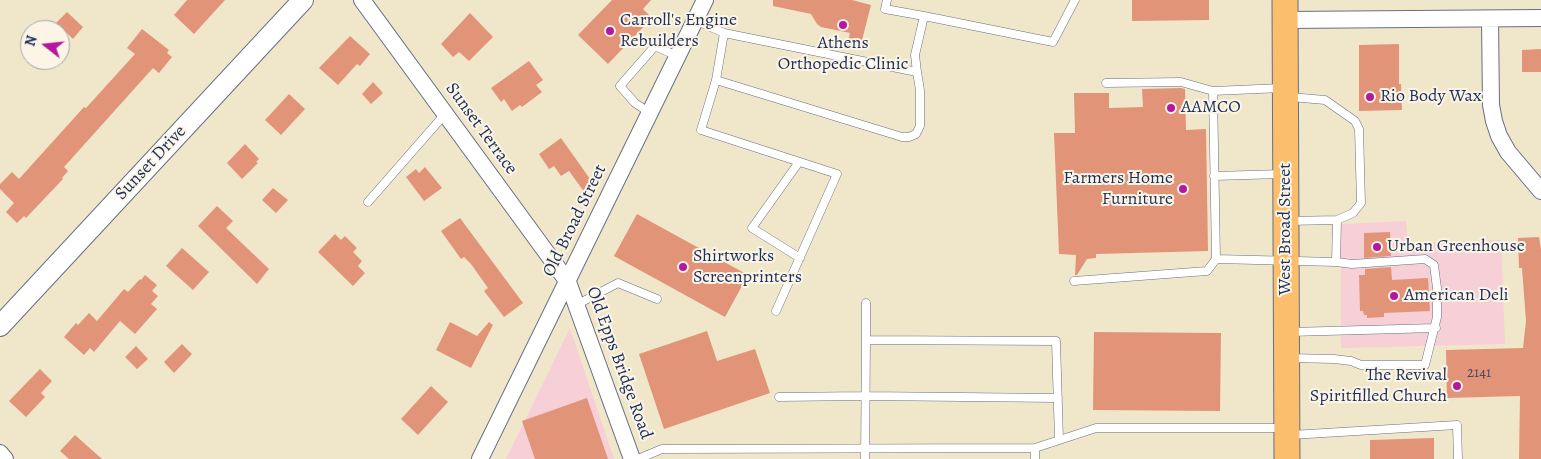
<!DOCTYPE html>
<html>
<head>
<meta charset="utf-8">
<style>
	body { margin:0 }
	#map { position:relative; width:1541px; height:459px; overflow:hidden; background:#f0e7ca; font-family:Alegreya,serif }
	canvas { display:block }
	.north { position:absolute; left:20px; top:20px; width:50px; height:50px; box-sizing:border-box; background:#fcf5e5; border:1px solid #a2a6af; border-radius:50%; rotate:286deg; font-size:14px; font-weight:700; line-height:20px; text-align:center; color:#1b2f5e }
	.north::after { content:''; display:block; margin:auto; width:18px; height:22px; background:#b5179e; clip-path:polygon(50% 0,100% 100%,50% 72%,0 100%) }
</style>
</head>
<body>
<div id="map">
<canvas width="1541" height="459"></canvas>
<div class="north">N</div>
</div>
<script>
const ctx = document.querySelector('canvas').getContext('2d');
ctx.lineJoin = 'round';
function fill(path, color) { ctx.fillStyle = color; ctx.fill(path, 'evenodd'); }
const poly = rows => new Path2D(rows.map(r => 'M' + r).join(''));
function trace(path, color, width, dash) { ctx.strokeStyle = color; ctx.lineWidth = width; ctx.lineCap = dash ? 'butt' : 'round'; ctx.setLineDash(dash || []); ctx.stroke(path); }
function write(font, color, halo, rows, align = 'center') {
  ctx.font = font + ' Alegreya,serif'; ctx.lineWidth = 4; ctx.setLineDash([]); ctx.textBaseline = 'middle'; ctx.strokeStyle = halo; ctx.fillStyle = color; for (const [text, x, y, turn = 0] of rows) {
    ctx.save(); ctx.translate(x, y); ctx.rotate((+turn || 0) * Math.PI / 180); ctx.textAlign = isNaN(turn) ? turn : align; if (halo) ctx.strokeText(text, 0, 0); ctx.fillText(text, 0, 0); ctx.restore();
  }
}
const built = poly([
	[1406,221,1408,243,1501,240,1505,344,1341,348,1341,224],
	[570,328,614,459,506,459]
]);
const building = poly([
	[187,0,225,0,194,34,174,15],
	[612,0,651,0,643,9,652,18,608,64,578,35],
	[773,0,852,0,871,5,860,48,847,46,850,33,821,27,817,24,811,14,773,6],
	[1132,0,1209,0,1209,20,1132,21],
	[67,12,83,27,73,39,56,23],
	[470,13,493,37,469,61,459,52,453,57,441,44],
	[142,29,169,50,167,53,172,57,159,73,153,68,64,167,68,171,62,178,63,179,26,218,24,216,17,223,6,212,14,203,0,189,0,184,12,172,19,179,84,107,86,108,135,54,127,48],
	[350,36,370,54,360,66,357,64,338,85,319,68],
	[1399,44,1399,84,1401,84,1402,110,1359,111,1359,45],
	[1541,49,1541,72,1522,72,1522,50],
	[529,61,543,80,536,85,542,92,522,107,520,105,512,111,504,99,501,102,491,88],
	[373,82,383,93,371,104,362,94],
	[1181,88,1185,89,1186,130,1206,129,1208,251,1096,254,1096,258,1087,259,1077,275,1075,275,1076,255,1059,254,1054,133,1075,133,1074,93,1109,93,1109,108,1143,107,1142,89],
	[289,94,305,109,281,135,265,120],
	[561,138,595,186,585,193,569,171,561,176,554,166,549,169,539,154],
	[245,144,259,159,256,162,258,163,242,179,227,163],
	[425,167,442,188,424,201,406,177,416,169,419,173],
	[273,188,288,200,276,213,262,200],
	[217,206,233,221,226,228,269,269,257,284,198,226],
	[637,214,748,275,725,317,614,256],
	[460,218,523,303,504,317,484,291,488,288,471,264,464,257,461,259,441,231],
	[1390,232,1391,256,1364,258,1364,233],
	[335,234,341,240,345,236,357,248,353,252,362,261,358,266,365,273,353,286,318,252],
	[1539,237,1541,249,1541,459,1519,459,1520,396,1447,398,1446,350,1523,348,1526,321,1522,268,1519,268,1518,238],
	[182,248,209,272,193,290,166,266],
	[1391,267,1392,280,1428,278,1430,311,1384,313,1384,317,1367,318,1367,315,1364,315,1363,311,1360,311,1359,275,1365,275,1365,269],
	[145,275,157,285,152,291,158,296,151,304,157,309,135,334,120,321,94,352,90,348,84,355,64,337,76,323,78,325,89,313,97,321,124,289,128,292,140,279,141,280],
	[450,322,477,336,489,322,493,325,471,368,436,350],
	[707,331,717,361,755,349,770,393,664,429,639,354],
	[1094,332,1221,333,1220,411,1093,410],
	[182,344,192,354,174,373,164,362],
	[136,346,148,359,137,369,125,357],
	[40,369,52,381,41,393,45,397,26,417,9,401],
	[431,386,448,402,418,435,401,419],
	[587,398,608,459,535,459,522,421],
	[75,435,102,459,69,459,60,451],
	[1434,438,1434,459,1370,459,1370,440]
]);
const service = poly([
	[887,0,885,9,924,16],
	[695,20,724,33,917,72,920,90,920,126,916,134,909,137,902,137,716,80,724,33],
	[917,72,915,55,924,16,1053,42,1075,0],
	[716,80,701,130,837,174,776,311],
	[1106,83,1181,82,1213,91],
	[650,113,635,103,620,86,655,46,677,56],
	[799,162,752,228,800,258],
	[1214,176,1282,174],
	[368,202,445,114],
	[1288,221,1337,220,1353,213,1361,203,1359,129,1355,121,1325,100,1290,97],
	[1216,259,1213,91,1282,88],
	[1336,262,1337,220],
	[1074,281,1207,271,1216,259,1336,262,1352,264,1425,259,1434,265,1437,288,1437,317,1425,365,1361,365,1351,361,1334,359,1289,358],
	[576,305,618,283,657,299],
	[1290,332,1436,328],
	[866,340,866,303],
	[779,397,865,396,1058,398],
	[1291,435,1457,425,1458,459],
	[638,459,662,449,1035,448,1096,428,1283,428],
	[865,459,866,340,1056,341,1059,440],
	[1035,459,1035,448]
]);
const minor = poly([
	[362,0,568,282,632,459],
	[1490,19,1491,105,1494,121,1499,136,1508,152,1541,191],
	[1285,20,1541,18],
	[0,453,5,459],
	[480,459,705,0]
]);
const tertiary = poly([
	[0,326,303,0]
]);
const primary = poly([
	[1285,0,1287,459]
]);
const markers = [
	[843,25,5,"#b5179e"],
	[610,31,5,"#b5179e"],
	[1370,97,5,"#b5179e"],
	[1171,108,5,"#b5179e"],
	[1183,189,5,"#b5179e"],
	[1377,247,5,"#b5179e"],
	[683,267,5,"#b5179e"],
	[1394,296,5,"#b5179e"],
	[1457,386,5,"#b5179e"]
];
const numberNames = [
	["2141",1479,373]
];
const poiNames = [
	["Carroll's Engine",620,21],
	["Rebuilders",620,42],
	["Athens",843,44,"center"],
	["Orthopedic Clinic",843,65,"center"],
	["Rio Body Wax",1380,97],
	["AAMCO",1181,108],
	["Farmers Home",1173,179,"right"],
	["Furniture",1173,200,"right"],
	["Urban Greenhouse",1387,247],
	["Shirtworks",693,257],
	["Screenprinters",693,278],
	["American Deli",1404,296],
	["The Revival",1447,376,"right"],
	["Spiritfilled Church",1447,397,"right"]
];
const streetNames = [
	["Sunset Terrace",481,129,54],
	["Sunset Drive",151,163,-47],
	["Old Broad Street",575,221,-64],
	["West Broad Street",1286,229,-90],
	["Old Epps Bridge Road",619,363,70]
];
fill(built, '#f6cfd7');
fill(building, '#e29478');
trace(service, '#666f84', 9);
trace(minor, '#666f84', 18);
trace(tertiary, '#666f84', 22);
trace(primary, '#666f84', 27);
trace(service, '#fff', 8);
trace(minor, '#fff', 16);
trace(tertiary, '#fff', 20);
trace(primary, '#fabe6d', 25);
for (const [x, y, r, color] of markers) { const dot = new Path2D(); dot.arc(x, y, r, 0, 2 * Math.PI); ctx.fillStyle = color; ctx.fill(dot); trace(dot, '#fcf5e5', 2); }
write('15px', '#4d4864', null, numberNames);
write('18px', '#1b2f5e', '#fcf5e5', poiNames, 'left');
write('18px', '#1b2f5e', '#fcf5e5', streetNames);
</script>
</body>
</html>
